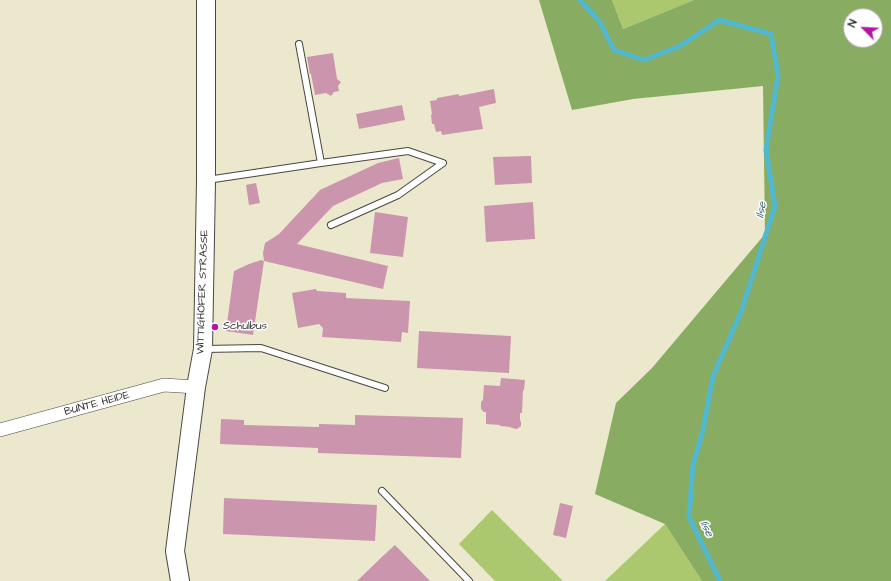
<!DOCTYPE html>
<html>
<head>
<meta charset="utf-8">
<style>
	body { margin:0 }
	#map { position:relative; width:891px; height:581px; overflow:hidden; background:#ece8cd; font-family:"Architects Daughter",sans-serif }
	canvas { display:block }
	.north { position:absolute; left:843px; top:8px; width:40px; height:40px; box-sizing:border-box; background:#fff; border:1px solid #aaa; border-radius:50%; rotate:294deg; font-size:11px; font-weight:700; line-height:16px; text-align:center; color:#2b2b2b }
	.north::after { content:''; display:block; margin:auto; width:14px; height:18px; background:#b5179e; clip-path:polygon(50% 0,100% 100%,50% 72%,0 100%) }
</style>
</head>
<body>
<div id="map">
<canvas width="891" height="581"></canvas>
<div class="north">N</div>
</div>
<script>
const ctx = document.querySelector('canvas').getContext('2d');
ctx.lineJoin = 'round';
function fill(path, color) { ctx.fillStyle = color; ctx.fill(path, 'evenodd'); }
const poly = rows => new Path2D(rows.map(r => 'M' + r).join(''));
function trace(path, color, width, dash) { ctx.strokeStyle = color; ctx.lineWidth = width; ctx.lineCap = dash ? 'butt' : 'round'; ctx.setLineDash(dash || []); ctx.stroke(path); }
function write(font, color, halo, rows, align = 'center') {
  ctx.font = font + ' "Architects Daughter",sans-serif'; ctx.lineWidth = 3; ctx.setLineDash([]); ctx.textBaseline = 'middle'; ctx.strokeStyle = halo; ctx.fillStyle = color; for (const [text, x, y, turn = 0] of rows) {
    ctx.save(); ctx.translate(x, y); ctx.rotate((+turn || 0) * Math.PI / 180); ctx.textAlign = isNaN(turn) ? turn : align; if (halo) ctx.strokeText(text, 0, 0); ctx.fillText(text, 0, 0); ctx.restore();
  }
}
const green = poly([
	[612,0,694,0,623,29],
	[492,510,562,580,561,581,495,581,459,544],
	[665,524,702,581,605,581]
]);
const forest = poly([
	[539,0,612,0,623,29,694,0,891,0,891,581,702,581,665,524,595,494,616,403,652,368,765,234,763,86,633,99,572,110],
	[851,16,875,16,875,40,851,40]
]);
const stream = poly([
	[580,0,600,22,614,50,644,60,680,46,719,20,771,34,778,75,766,150,775,206,741,312,713,376,703,430,693,465,689,517,720,581]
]);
const building = poly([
	[333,53,337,79,341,82,338,86,339,91,334,92,331,96,326,93,315,95,311,74,310,74,307,57],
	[494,89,496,103,479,107,483,129,442,135,441,131,436,132,434,124,432,124,431,115,432,114,430,101,437,100,437,98,459,94,459,96],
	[402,105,405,120,359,129,356,114],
	[531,156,532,183,495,185,493,157],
	[399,158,403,179,382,183,333,206,297,244,388,266,383,289,264,261,263,253,265,243,279,234,320,190,378,163],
	[256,183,260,203,249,205,246,185],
	[533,202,535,239,486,242,484,206],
	[375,212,408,217,403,257,370,253],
	[261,260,264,261,253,335,226,331,234,271,249,264],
	[316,289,317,291,346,293,346,298,410,301,408,333,402,332,401,342,322,337,323,328,319,324,298,328,292,293],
	[419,331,511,336,509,373,417,368],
	[501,378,525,380,524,390,523,390,522,413,520,413,520,420,521,422,521,426,517,429,512,428,510,427,500,426,500,425,486,424,486,412,483,412,483,411,481,409,481,402,483,400,484,385,500,386],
	[355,415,463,418,461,458,318,453,318,448,220,444,221,419,244,420,244,425,319,427,319,424,355,425],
	[224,498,377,505,375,541,223,534],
	[560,503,573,506,566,538,553,535],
	[395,545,430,581,357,581,385,554]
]);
const service = poly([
	[299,44,321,163],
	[207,180,321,163,408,151,443,163,398,195,331,225],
	[204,349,261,348,385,388],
	[382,491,469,581]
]);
const minor = poly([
	[0,430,164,385,196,387]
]);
const secondary = poly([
	[180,581,175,551,196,387,203,349,206,181,206,0]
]);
const markers = [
	[215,327,4,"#b5179e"]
];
const streetNames = [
	["WITTIGHÖFER STRASSE",203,292,-88],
	["BUNTE HEIDE",97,404,-15]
];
const poiNames = [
	["Schulbus",223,327]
];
const waterNames = [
	["Ilse",762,210,-79],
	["Ilse",706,529,65]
];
fill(green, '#abc86f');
fill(forest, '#88ac62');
trace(stream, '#52b8d0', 5);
fill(building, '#cc95ae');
trace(service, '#484743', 8);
trace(minor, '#484743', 14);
trace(secondary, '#484743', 20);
trace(service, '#fff', 6);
trace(minor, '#fff', 13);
trace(secondary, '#fff', 18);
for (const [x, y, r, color] of markers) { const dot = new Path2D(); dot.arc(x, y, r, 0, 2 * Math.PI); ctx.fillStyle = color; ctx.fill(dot); trace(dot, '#fff', 1.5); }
write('11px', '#2b2b2b', '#fff', streetNames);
write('11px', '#2b2b2b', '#fff', poiNames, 'left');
write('italic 12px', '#3b636d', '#fff', waterNames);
</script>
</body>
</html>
